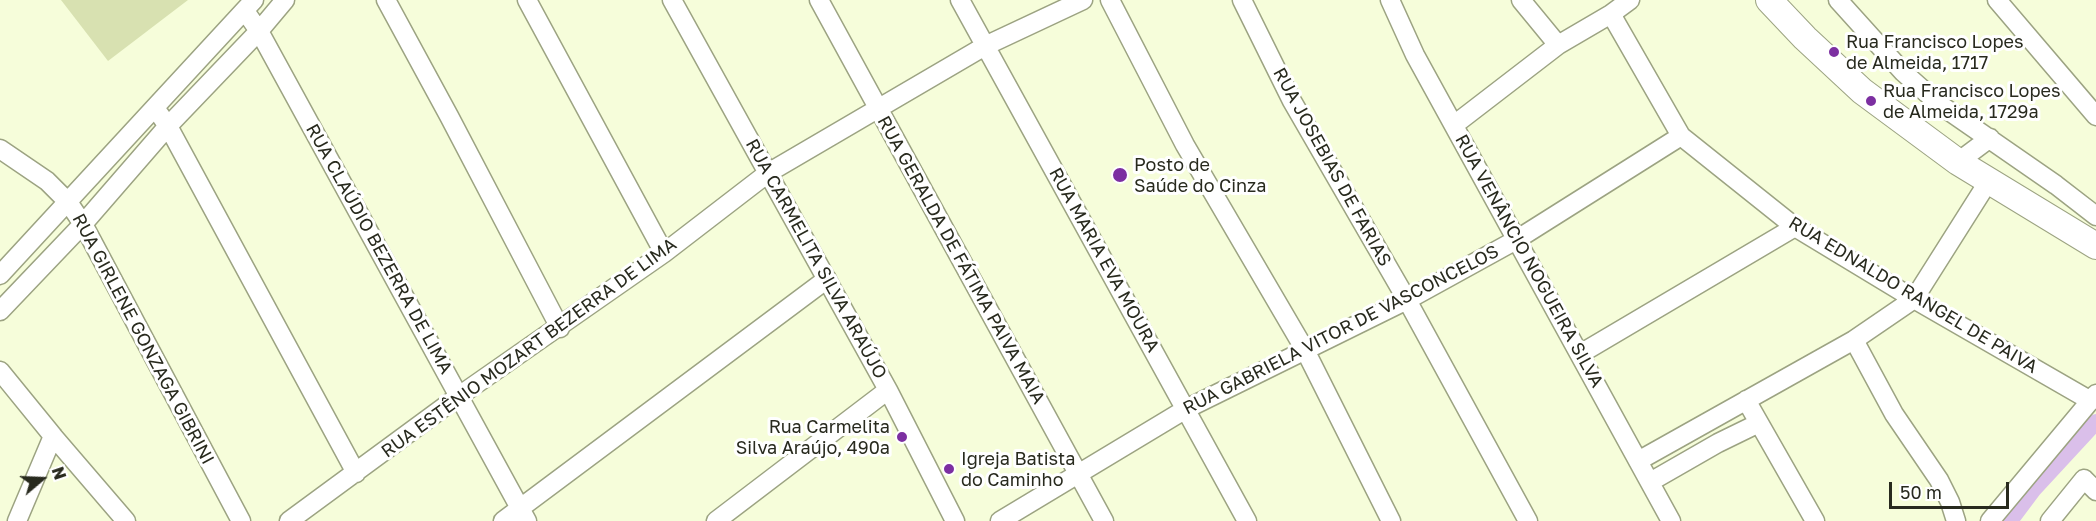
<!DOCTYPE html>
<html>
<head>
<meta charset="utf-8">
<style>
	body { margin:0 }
	#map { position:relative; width:2096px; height:521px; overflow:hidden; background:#f6fdda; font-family:"Golos Text",sans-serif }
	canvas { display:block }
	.north { position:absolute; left:12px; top:449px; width:60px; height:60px; -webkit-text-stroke:4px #fff; paint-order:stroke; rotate:71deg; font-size:16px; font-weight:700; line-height:24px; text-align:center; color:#282a1e }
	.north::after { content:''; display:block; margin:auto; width:21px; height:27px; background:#282a1e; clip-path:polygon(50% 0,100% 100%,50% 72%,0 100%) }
	.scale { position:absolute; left:1889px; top:482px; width:120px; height:27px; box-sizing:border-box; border:3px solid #282a1e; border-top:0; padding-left:8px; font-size:18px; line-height:21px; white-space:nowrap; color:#282a1e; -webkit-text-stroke:4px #fff; paint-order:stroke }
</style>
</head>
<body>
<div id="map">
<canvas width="2096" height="521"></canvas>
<div class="north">N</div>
<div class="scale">50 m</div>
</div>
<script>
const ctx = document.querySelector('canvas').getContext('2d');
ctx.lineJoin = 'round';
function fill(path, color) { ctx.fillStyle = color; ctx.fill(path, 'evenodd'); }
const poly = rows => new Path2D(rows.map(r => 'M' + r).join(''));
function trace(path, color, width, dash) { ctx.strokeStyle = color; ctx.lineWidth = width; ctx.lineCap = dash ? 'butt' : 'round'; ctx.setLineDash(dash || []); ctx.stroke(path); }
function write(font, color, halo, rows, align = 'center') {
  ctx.font = font + ' "Golos Text",sans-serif'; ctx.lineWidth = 6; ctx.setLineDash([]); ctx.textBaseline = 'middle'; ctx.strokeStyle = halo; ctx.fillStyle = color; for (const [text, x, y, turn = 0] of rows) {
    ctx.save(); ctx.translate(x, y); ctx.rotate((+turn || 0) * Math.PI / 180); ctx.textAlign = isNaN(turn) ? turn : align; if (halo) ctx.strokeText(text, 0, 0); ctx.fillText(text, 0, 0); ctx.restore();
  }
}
const green = poly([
	[61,0,188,0,108,61]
]);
const canal = poly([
	[2010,521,2034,489,2096,422]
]);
const street = poly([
	[386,0,449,116,560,328],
	[527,0,664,253],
	[672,0,888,390,955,521],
	[819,0,1104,521],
	[960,0,1247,521],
	[1110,0,1185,145,1305,350,1391,521],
	[1242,0,1292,101,1407,300,1528,521],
	[1390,0,1415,55,1671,521],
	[1521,0,1558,45],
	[1838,0,1903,72,1939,104,2056,185,2096,216],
	[1997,0,2096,116],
	[245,11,259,31,527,521],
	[1611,14,1681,136,1795,227,1914,299,2091,401],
	[155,108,168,126,356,473],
	[1454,125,1558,45,1611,14,1630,0],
	[0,149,47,181,68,202,83,224,241,521],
	[1958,162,1990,138],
	[0,275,254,0],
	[0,311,83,224,168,126,259,31,285,0],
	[1854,340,1894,414,1939,480,1950,502,1956,521],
	[1580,354,1795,227],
	[0,371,53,436,126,521],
	[1746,400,1815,521],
	[1638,461,1854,340,1914,299,1988,182],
	[1650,482,1718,443,1759,423],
	[17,521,53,436],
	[289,521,459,396,664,253,768,173,985,46,1083,0],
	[503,521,827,279],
	[716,521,888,390],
	[1000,521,1186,409,1407,300,1516,240,1681,136],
	[1990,521,2096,394],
	[2050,521,2084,479,2096,491]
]);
const secondary = poly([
	[1769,0,1805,38,1862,91,1958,162,2096,246]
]);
const markers = [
	[1834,52,6,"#7c2fa1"],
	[1871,101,6,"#7c2fa1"],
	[1120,175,8,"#7c2fa1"],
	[902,437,6,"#7c2fa1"],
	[949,469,6,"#7c2fa1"]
];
const poiNames = [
	["Rua Francisco Lopes",1846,42],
	["de Almeida, 1717",1846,63],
	["Rua Francisco Lopes",1883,91],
	["de Almeida, 1729a",1883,112],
	["Posto de",1134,165],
	["Saúde do Cinza",1134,186],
	["Rua Carmelita",890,427,"right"],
	["Silva Araújo, 490a",890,448,"right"],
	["Igreja Batista",961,459],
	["do Caminho",961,480]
];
const streetNames = [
	["RUA JOSEBIAS DE FARIAS",1332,167,61],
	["RUA CLAÚDIO BEZERRA DE LIMA",379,249,61],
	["RUA CARMELITA SILVA ARAÚJO",816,259,61],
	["RUA GERALDA DE FÁTIMA PAIVA MAIA",961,260,61],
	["RUA MARIA EVA MOURA",1104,260,61],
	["RUA VENÂNCIO NOGUEIRA SILVA",1529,261,61],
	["RUA EDNALDO RANGEL DE PAIVA",1913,295,31],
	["RUA GABRIELA VITOR DE VASCONCELOS",1341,330,-27],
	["RUA GIRLENE GONZAGA GIBRINI",143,339,62],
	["RUA ESTÊNIO MOZART BEZERRA DE LIMA",529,348,-36]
];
fill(green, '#d8e1b1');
trace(canal, '#dabfea', 16);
trace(street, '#9ca382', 21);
trace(secondary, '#9ca382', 28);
trace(street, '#fff', 18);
trace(secondary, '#fff', 26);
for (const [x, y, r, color] of markers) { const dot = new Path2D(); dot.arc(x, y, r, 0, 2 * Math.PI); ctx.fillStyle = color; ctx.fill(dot); trace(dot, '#fff', 2); }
write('18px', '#282a1e', '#fff', poiNames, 'left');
write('18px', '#282a1e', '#fff', streetNames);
</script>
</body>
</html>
